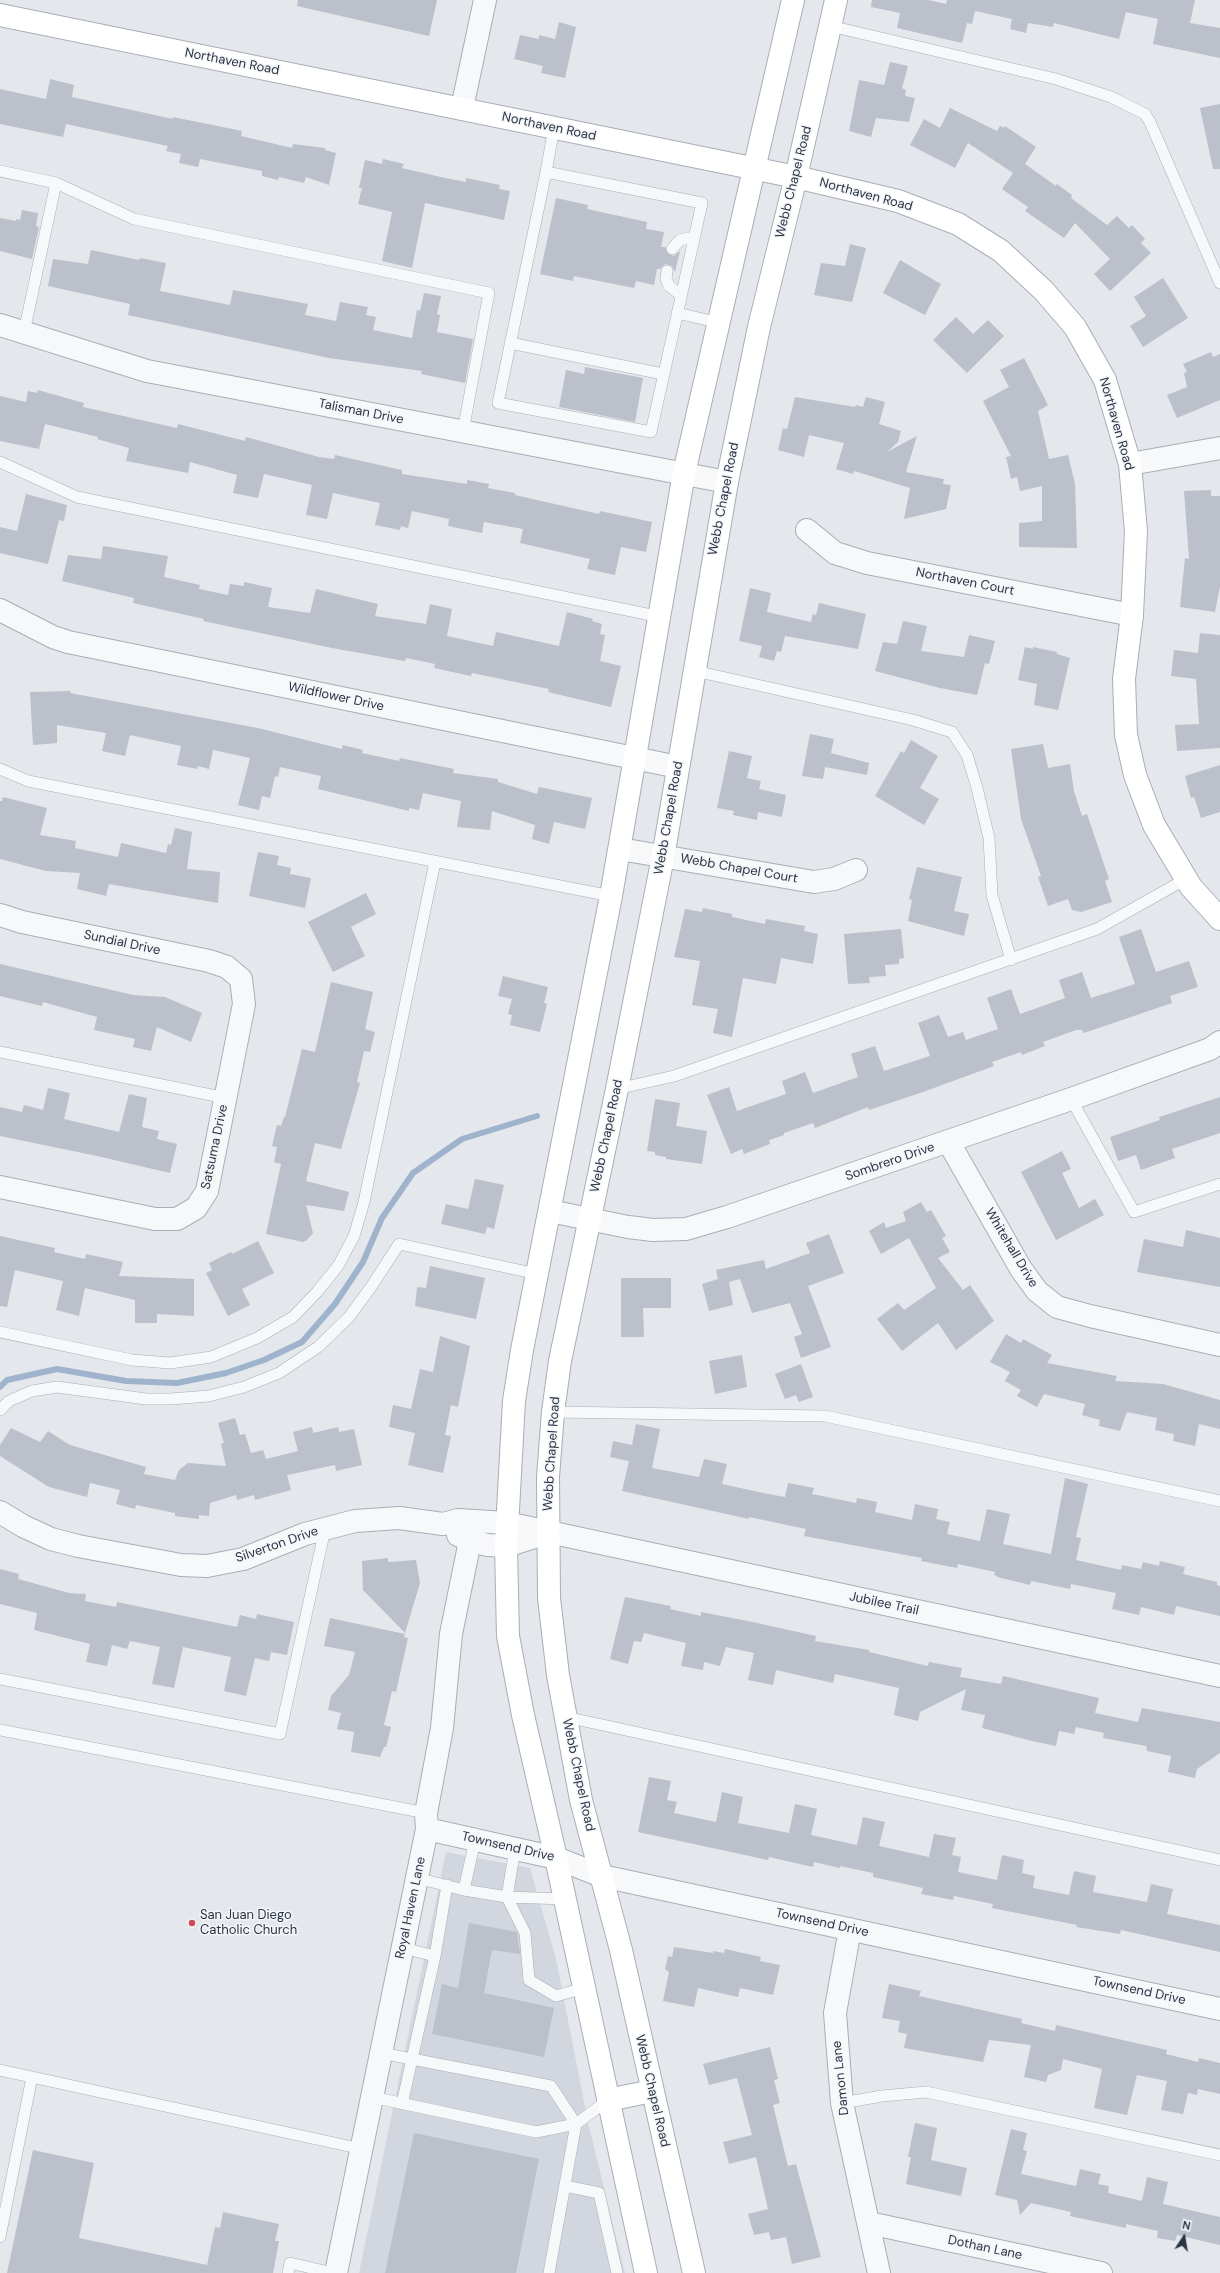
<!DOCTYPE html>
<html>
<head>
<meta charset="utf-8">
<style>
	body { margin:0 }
	#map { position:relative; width:1220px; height:2273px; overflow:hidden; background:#e4e7ec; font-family:"DM Sans",sans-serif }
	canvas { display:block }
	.north { position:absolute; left:1164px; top:2217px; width:40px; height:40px; -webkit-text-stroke:3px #f4f6f9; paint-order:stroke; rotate:12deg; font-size:11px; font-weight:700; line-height:16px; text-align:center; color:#2b3445 }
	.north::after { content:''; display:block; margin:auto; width:14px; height:18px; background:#2b3445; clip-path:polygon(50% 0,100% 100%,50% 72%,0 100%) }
</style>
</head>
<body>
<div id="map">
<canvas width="1220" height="2273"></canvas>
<div class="north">N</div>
</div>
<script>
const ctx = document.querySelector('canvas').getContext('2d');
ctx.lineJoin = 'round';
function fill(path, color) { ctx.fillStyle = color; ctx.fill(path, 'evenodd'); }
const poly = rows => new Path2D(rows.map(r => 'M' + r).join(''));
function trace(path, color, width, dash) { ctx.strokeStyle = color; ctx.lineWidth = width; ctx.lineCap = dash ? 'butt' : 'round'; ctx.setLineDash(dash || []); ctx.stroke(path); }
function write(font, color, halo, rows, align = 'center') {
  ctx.font = font + ' "DM Sans",sans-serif'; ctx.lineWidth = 3; ctx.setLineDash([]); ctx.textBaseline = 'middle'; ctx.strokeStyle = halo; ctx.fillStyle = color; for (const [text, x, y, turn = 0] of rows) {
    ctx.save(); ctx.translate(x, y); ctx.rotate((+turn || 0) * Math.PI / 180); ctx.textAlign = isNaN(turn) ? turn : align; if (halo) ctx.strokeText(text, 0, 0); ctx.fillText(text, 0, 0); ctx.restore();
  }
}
const built = poly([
	[446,1852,530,1868,556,1959,589,2127,625,2273,359,2273]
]);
const stream = poly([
	[0,1387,7,1380,57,1369,126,1381,177,1383,226,1373,264,1360,302,1342,335,1304,363,1262,382,1218,413,1173,462,1139,537,1116]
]);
const building = poly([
	[298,0,437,0,429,36,297,6],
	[872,0,928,0,946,4,947,0,1195,0,1190,23,1220,28,1220,58,1153,44,1158,19,1126,12,1119,39,1054,23,1053,27,1028,23,1026,33,1010,29,1012,19,975,11,972,24,967,23,962,43,897,28,900,13,871,7],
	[559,22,576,27,565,78,541,73,543,66,514,59,520,35,539,39,539,35,555,39],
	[890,62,908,66,902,88,906,90,905,96,915,98,909,122,876,118,871,137,849,131,859,80,884,85],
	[50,79,74,85,72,97,173,119,173,117,242,131,241,136,292,148,293,144,325,148,325,150,336,153,329,185,306,177,304,183,279,177,278,180,262,176,262,171,200,159,198,167,179,163,181,154,166,151,168,146,66,124,63,137,0,124,0,89,46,99],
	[1220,104,1220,169,1213,169,1200,108],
	[950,108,997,131,1000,126,1004,128,1005,126,1036,147,1025,164,1056,186,1057,184,1072,195,1071,198,1107,225,1117,216,1129,228,1132,225,1145,239,1141,243,1151,253,1110,291,1094,274,1110,259,1075,223,1064,238,1025,211,1028,207,1002,189,1013,173,968,143,955,168,910,145,924,119,940,128],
	[383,159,404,164,402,168,445,178,466,182,466,178,500,185,499,189,510,191,504,220,425,203,412,268,382,261,392,212,358,204,362,188,359,188,365,160,382,164],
	[556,198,588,205,587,209,647,222,646,229,664,232,661,247,665,247,668,254,674,256,680,251,675,272,672,266,665,264,660,269,657,269,654,285,636,281,634,288,574,276,573,281,540,274],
	[22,210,38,213,36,226,39,227,32,259,0,251,0,218,16,221,16,219,20,220],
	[850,244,866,248,852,302,814,295,821,263,845,266],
	[91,250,139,260,140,258,166,263,160,291,230,305,233,290,308,304,305,315,336,321,340,302,368,307,366,315,376,317,373,330,412,338,417,310,420,311,424,293,441,296,437,314,440,315,437,332,473,339,465,383,421,374,422,371,329,358,128,315,130,304,48,286,53,259,88,264],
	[900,260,941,284,925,315,883,293],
	[1163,278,1188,318,1143,347,1130,326,1146,316,1134,297],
	[956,317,973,334,988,320,1004,336,967,373,933,340],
	[1211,352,1213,357,1220,354,1220,400,1177,418,1167,395,1187,387,1184,373,1187,372,1183,364],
	[1024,358,1048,405,1038,411,1049,459,1068,455,1075,484,1077,548,1019,547,1019,523,1042,521,1042,486,1020,491,1017,477,1011,479,1006,457,1011,456,983,401,1009,387,1000,370],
	[585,367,643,378,635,422,559,407,566,370,584,374],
	[38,390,84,403,83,407,177,428,178,424,245,441,246,437,319,457,334,459,335,455,402,470,402,474,467,484,467,480,489,484,488,488,515,493,515,495,599,514,600,511,652,522,646,552,621,547,615,575,587,569,590,559,520,543,523,529,484,522,482,533,448,526,449,519,412,511,408,528,401,526,400,530,375,525,380,503,333,493,327,519,317,517,306,515,312,485,264,474,258,498,233,493,237,475,190,462,188,473,126,461,129,448,97,439,98,437,45,424,39,449,0,441,0,396,26,402,28,391,37,393],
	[795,397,855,407,856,405,863,407,866,397,885,402,879,424,901,431,898,442,887,452,917,436,906,472,944,479,943,484,951,485,946,509,904,519,910,488,854,471,853,474,836,469,844,443,809,435,804,457,778,450,783,428,787,429],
	[1211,490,1211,496,1220,496,1220,586,1215,612,1180,607,1185,558,1189,559,1184,491],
	[26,494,67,505,64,521,59,520,48,564,0,553,0,527,17,531],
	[103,546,168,556,164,577,200,585,199,589,228,595,230,584,244,586,244,582,272,588,268,607,310,613,316,589,378,604,375,616,426,624,430,604,452,609,447,636,493,646,496,632,559,646,567,612,593,619,592,621,602,624,600,634,605,635,600,661,621,666,611,707,548,692,549,689,472,673,471,676,434,668,435,664,406,658,405,661,332,648,203,621,204,619,133,603,134,598,62,581,68,555,101,559],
	[750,588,771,593,767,612,811,622,813,614,816,615,819,603,866,614,858,649,785,636,781,652,777,651,774,661,759,657,762,646,739,641],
	[903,621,927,626,921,651,964,657,969,635,995,641,989,664,985,663,977,695,940,688,875,671,883,642,897,644],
	[1200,633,1220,635,1220,748,1177,751,1175,725,1199,724,1196,679,1171,676,1174,650,1198,653],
	[1025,647,1033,649,1033,647,1057,652,1057,654,1070,658,1058,710,1034,705,1037,684,1018,680],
	[71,691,70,693,258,728,342,749,343,745,363,750,362,753,399,761,400,758,454,769,453,773,498,779,498,782,537,794,539,787,592,798,585,829,554,822,549,844,532,839,535,825,492,811,490,830,457,827,461,801,423,793,419,810,409,808,409,811,318,789,321,776,280,767,278,777,275,776,270,798,262,796,259,810,238,805,250,758,213,750,209,769,198,766,197,769,177,765,181,746,130,735,125,756,102,751,106,733,57,725,57,743,33,745,30,692],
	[810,734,834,739,831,753,869,763,867,775,825,767,823,779,802,776],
	[911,740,938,756,920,788,939,799,924,825,875,796,901,751,904,753],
	[1043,744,1048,768,1070,764,1074,791,1082,816,1087,814,1109,879,1105,881,1112,902,1081,912,1072,910,1068,899,1048,906,1038,877,1041,876,1021,819,1011,749],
	[729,751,752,756,747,778,761,781,759,789,786,795,782,817,758,812,757,820,733,815,734,811,717,808],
	[1220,765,1220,812,1201,818,1194,797,1191,798,1185,776],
	[3,797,47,808,40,835,76,841,75,848,118,857,121,843,166,853,168,844,171,845,175,828,192,832,187,869,220,872,218,903,109,884,106,896,77,889,80,873,46,871,0,859,0,801,2,801],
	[258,852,279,856,277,865,291,868,290,874,311,878,305,908,249,896],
	[917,867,962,877,954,911,969,914,964,936,908,921,912,900,909,899],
	[366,893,376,914,351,927,365,956,333,972,308,922],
	[703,908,732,914,732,917,765,924,766,919,805,926,804,931,818,934,813,964,781,958,776,984,743,978,732,1037,713,1033,718,1009,692,1005,700,961,674,957,685,909,702,912],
	[901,929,904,958,899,959,899,964,885,965,886,976,869,977,870,983,848,984,844,934],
	[1141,929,1156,972,1189,961,1198,987,1170,996,1172,1003,1084,1033,1082,1030,1076,1030,1043,1042,1045,1046,1022,1055,1021,1052,992,1062,994,1066,923,1092,869,1110,868,1107,815,1128,813,1123,784,1133,784,1135,769,1140,770,1144,744,1154,742,1149,731,1154,707,1095,729,1087,737,1111,786,1094,782,1081,805,1072,813,1093,858,1077,851,1054,875,1046,884,1071,930,1056,918,1023,939,1015,948,1037,963,1032,966,1040,998,1029,987,998,1011,989,1020,1014,1065,998,1059,980,1082,972,1091,998,1135,984,1119,937],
	[0,964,133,995,165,997,202,1013,191,1042,157,1027,151,1051,133,1047,135,1039,94,1030,97,1017,43,1002,42,1006,0,996],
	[503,976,548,987,544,1003,547,1004,540,1032,510,1025,512,1015,508,1014,512,999,498,996],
	[331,982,373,992,365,1029,375,1032,370,1052,364,1051,357,1082,360,1083,341,1149,315,1143,306,1181,349,1192,344,1211,306,1205,313,1233,307,1240,303,1242,266,1234,281,1164,274,1162,277,1147,272,1146,277,1125,281,1126,284,1117,285,1117,302,1049,315,1052],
	[48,1088,70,1093,64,1119,119,1132,129,1094,147,1098,142,1127,159,1131,157,1139,177,1144,170,1173,97,1156,0,1136,0,1107,22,1112,24,1105,43,1110],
	[1220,1097,1220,1133,1172,1149,1175,1158,1141,1170,1136,1155,1118,1161,1110,1137,1160,1120,1159,1117],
	[655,1099,680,1103,676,1126,707,1131,702,1164,666,1159,666,1157,655,1155,655,1152,647,1151],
	[1062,1151,1071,1169,1062,1173,1079,1208,1095,1199,1104,1215,1056,1240,1021,1172],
	[475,1179,504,1185,494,1229,487,1227,485,1234,441,1224,446,1204,468,1209],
	[921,1202,927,1212,931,1210,946,1236,942,1238,950,1252,938,1258,963,1290,970,1285,994,1321,956,1350,938,1323,902,1351,877,1319,898,1303,904,1310,936,1288,909,1238,881,1254,869,1231,884,1222,886,1228,906,1221,903,1212],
	[1186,1230,1220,1238,1220,1287,1137,1272,1144,1239,1183,1247],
	[829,1234,844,1273,808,1286,831,1347,801,1358,794,1337,802,1334,790,1303,752,1313,740,1279,729,1282,733,1305,709,1311,702,1284,718,1279,716,1270,764,1260,766,1269,810,1253,806,1243],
	[0,1236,55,1248,54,1252,85,1259,86,1254,123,1262,119,1276,194,1279,194,1316,157,1314,157,1323,135,1323,135,1300,85,1288,79,1316,56,1310,63,1281,15,1270,7,1307,0,1306],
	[258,1241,274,1273,242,1289,250,1305,228,1316,206,1273,212,1270,209,1263,231,1252,232,1254],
	[430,1266,485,1278,476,1319,415,1306,417,1287,426,1288],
	[621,1278,671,1278,671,1308,643,1308,644,1337,621,1337],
	[1006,1334,1021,1343,1023,1339,1052,1355,1047,1363,1117,1376,1115,1381,1163,1384,1220,1400,1220,1429,1199,1424,1195,1446,1173,1441,1174,1434,1155,1430,1157,1418,1127,1412,1120,1431,1099,1426,1100,1420,1082,1415,1085,1404,1044,1394,1037,1407,1017,1396,1021,1390,1005,1381,1010,1372,990,1362],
	[440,1336,470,1346,458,1407,451,1405,445,1435,451,1436,443,1473,408,1465,415,1433,389,1427,393,1405,411,1409,420,1369,433,1372],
	[742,1355,747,1387,715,1394,709,1361],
	[801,1364,813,1397,799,1402,796,1395,785,1399,775,1374],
	[235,1418,240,1435,245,1434,251,1453,263,1450,266,1459,298,1451,293,1432,312,1427,313,1433,338,1427,339,1432,354,1429,362,1465,336,1471,335,1465,287,1475,291,1490,255,1500,254,1495,237,1500,236,1495,210,1503,209,1516,199,1515,199,1519,175,1516,175,1513,136,1505,135,1509,116,1504,120,1490,90,1483,87,1497,49,1487,0,1456,0,1445,11,1428,40,1442,48,1431,70,1445,146,1467,144,1474,175,1480,179,1470,188,1463,226,1466,221,1444,224,1443,218,1423],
	[636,1424,660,1429,652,1468,699,1477,704,1459,727,1464,722,1484,768,1494,785,1497,788,1483,814,1488,812,1494,856,1503,857,1498,877,1502,875,1512,912,1520,915,1504,938,1509,936,1519,950,1522,947,1534,980,1541,987,1509,1010,1514,1003,1544,1051,1554,1065,1478,1088,1484,1076,1537,1081,1538,1076,1560,1121,1570,1122,1565,1141,1569,1143,1562,1159,1566,1160,1561,1185,1567,1183,1574,1217,1582,1217,1585,1220,1586,1220,1616,1176,1606,1174,1615,1141,1607,1139,1615,1112,1609,1116,1593,1071,1584,1070,1589,1031,1581,1030,1585,997,1577,997,1576,994,1575,995,1572,958,1564,957,1568,921,1561,922,1558,804,1536,806,1529,749,1517,749,1519,622,1491,629,1461,610,1457,613,1441,632,1445],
	[388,1558,388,1562,416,1560,420,1583,405,1633,363,1590,362,1561],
	[0,1569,19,1574,18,1579,69,1593,86,1594,85,1601,116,1607,117,1602,237,1627,240,1615,256,1619,257,1614,294,1622,287,1655,271,1652,269,1661,255,1658,246,1696,224,1691,231,1657,183,1647,174,1688,152,1684,160,1647,130,1641,127,1649,112,1645,107,1666,86,1662,90,1644,34,1630,37,1613,0,1604],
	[625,1597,671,1606,670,1609,701,1616,701,1612,748,1621,816,1636,815,1641,869,1650,869,1652,928,1666,929,1662,962,1668,960,1677,1001,1684,1003,1676,1099,1698,1095,1713,1138,1722,1142,1708,1220,1722,1220,1753,1197,1769,1195,1778,1168,1772,1171,1756,1147,1751,1146,1746,1103,1738,1104,1733,1076,1727,1074,1734,1059,1731,1056,1746,1032,1741,982,1728,985,1715,961,1710,966,1689,920,1712,918,1721,894,1715,899,1688,835,1674,833,1683,776,1670,773,1685,748,1680,754,1653,726,1647,720,1666,704,1662,703,1670,681,1666,686,1643,644,1633,641,1642,634,1641,628,1664,610,1659],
	[330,1618,405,1634,404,1637,408,1638,396,1692,392,1691,384,1725,391,1727,386,1747,384,1747,380,1757,351,1752,354,1732,337,1729,341,1713,328,1710,331,1696,349,1675,355,1652,324,1646],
	[649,1777,671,1781,667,1800,677,1802,674,1813,716,1822,722,1792,743,1797,738,1823,789,1833,795,1804,817,1809,811,1835,857,1845,863,1817,885,1822,879,1846,929,1857,934,1834,956,1838,952,1855,961,1857,958,1872,997,1880,1002,1855,1024,1860,1022,1873,1035,1876,1033,1888,1069,1895,1074,1871,1096,1876,1093,1892,1147,1902,1151,1884,1173,1889,1167,1914,1220,1925,1220,1952,1121,1930,1120,1934,1076,1927,1077,1925,992,1908,993,1904,954,1896,953,1900,921,1894,923,1888,873,1877,873,1873,840,1866,840,1868,814,1862,813,1867,769,1857,768,1860,638,1832],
	[469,1923,517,1932,520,1954,492,1950,484,1993,554,2008,544,2057,432,2034,442,1984,458,1988],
	[674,1947,713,1953,713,1951,724,1953,725,1949,761,1957,760,1961,780,1965,773,1995,740,1988,738,1997,698,1988,694,2007,663,2001,669,1972,665,1969,668,1956,672,1957],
	[889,1984,921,1991,919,1996,1022,2019,1021,2023,1055,2031,1056,2025,1167,2050,1166,2054,1198,2062,1199,2058,1220,2063,1220,2094,1198,2089,1197,2095,1188,2093,1183,2114,1161,2110,1167,2081,1137,2075,1127,2115,1094,2108,1102,2069,1063,2059,1061,2070,1048,2075,1046,2082,1024,2077,1031,2045,989,2040,983,2062,904,2048,907,2034,898,2032,900,2021,882,2018],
	[770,2047,778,2079,774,2080,780,2103,773,2105,788,2166,796,2164,821,2257,792,2264,786,2237,771,2240,769,2232,754,2235,748,2214,768,2209,756,2157,729,2164,723,2142,752,2135,737,2078,709,2085,703,2064],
	[915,2123,937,2128,931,2160,967,2168,961,2196,906,2184,911,2157,908,2157],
	[1011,2129,1027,2133,1023,2150,1027,2151,1021,2174,1076,2186,1080,2169,1101,2174,1098,2184,1109,2186,1108,2193,1142,2201,1147,2177,1168,2182,1163,2204,1220,2217,1220,2245,1177,2235,1175,2241,1157,2238,1158,2231,1126,2224,1126,2228,1070,2216,1071,2212,1031,2203,1020,2215,1017,2200,995,2195],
	[414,2133,539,2159,516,2273,385,2273],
	[33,2150,94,2163,79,2238,207,2265,215,2227,220,2228,223,2212,279,2224,275,2241,279,2241,273,2273,7,2273]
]);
const lane = poly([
	[830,26,1056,79,1111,97,1145,114,1150,122,1220,283],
	[0,171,56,183,134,219,489,293,463,431],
	[546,172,702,203,651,432,498,403,546,172],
	[546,172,554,128],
	[672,249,680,240,694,237],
	[667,271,666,279,669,286,681,295],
	[677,313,720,323],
	[24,332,56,183],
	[510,343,663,374],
	[0,462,77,497,661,617],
	[695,671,913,720,952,732,967,755,977,788,989,838,992,895,1011,960],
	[0,769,28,781,611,896],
	[0,1052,226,1098],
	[617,1089,674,1076,1097,929,1186,879],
	[1071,1099,1134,1212,1220,1184],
	[0,1332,132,1360,170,1363,211,1357,257,1338,293,1317,317,1292,338,1266,354,1236,364,1202,435,862],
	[0,1410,9,1401,32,1391,57,1387,146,1399,170,1399,209,1396,244,1387,279,1373,318,1347,349,1317,371,1287,399,1244,537,1274],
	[553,1412,825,1416,1220,1501],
	[0,1679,280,1734,325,1529],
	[566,1717,1220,1860],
	[0,1730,426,1813],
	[417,1878,464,1890,507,1897,515,1849],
	[464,1890,475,1840],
	[565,1899,507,1897,525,1933,529,1980,556,1996,584,1988],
	[403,1948,435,1956,447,1885],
	[0,2070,362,2149],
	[372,2097,536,2132,576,2124,551,2086,381,2053],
	[842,2103,882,2096,926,2092,1220,2155],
	[402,2104,435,1956],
	[565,2186,599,2193,617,2273],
	[0,2237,32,2077],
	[288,2273,290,2263,333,2273],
	[549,2273,576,2124,608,2100]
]);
const street = poly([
	[462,108,485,0],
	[0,325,147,371,727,482],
	[1130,464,1220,448],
	[807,530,835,553,867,563,1132,615],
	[0,610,53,637,68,642,678,767],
	[620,849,814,882,834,879,856,870],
	[0,915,22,922,209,961,227,967,241,979,244,1004,207,1191,196,1208,177,1219,155,1219,0,1187],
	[948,1141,1021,1269,1037,1291,1057,1307,1090,1316,1220,1345],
	[550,1211,628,1227,653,1230,686,1229,727,1217,1071,1099,1210,1049,1220,1042],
	[0,1512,23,1526,51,1539,78,1546,181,1565,207,1566,243,1559,305,1534,355,1521,399,1518,443,1524,458,1520,507,1523,1220,1676],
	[458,1535,470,1541,488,1545,506,1546,547,1533],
	[427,1829,556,1858,602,1876,1220,2009],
	[850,1929,835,2013,842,2103,879,2273],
	[869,2223,1101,2273],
	[336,2273,427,1829,426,1813,442,1728,451,1634,470,1541]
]);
const secondary = poly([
	[0,15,796,177,898,201,958,224,1001,251,1044,291,1075,327,1105,380,1130,464,1136,531,1132,615,1124,679,1126,735,1135,775,1154,825,1191,887,1220,919],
	[608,2100,652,2091],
	[646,2273,556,1858,523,1715,508,1636,506,1546,514,1401,522,1350,611,896,684,473,793,0],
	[694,2273,621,1950,581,1800,558,1675,549,1598,548,1477,553,1412,560,1361,617,1089,663,857,727,482,759,327,796,177,836,0]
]);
const markers = [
	[192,1923,4,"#d1495b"]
];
const streetNames = [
	["Northaven Road",232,62,11],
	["Northaven Road",549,127,12],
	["Webb Chapel Road",794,182,-76],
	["Northaven Road",866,195,15],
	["Talisman Drive",361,412,11],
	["Northaven Road",1116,424,74],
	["Webb Chapel Road",724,499,-79],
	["Northaven Court",965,582,11],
	["Wildflower Drive",336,697,12],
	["Webb Chapel Road",669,818,-80],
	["Webb Chapel Court",739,869,10],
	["Sundial Drive",122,943,12],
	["Webb Chapel Road",607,1136,-78],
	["Satsuma Drive",215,1147,-78],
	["Sombrero Drive",890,1162,-19],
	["Whitehall Drive",1011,1248,59],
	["Webb Chapel Road",552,1454,-86],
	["Silverton Drive",277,1545,-19],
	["Jubilee Trail",884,1604,12],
	["Webb Chapel Road",578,1775,78],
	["Townsend Drive",508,1847,13],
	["Royal Haven Lane",411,1908,-78],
	["Townsend Drive",822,1923,12],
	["Townsend Drive",1139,1991,12],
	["Damon Lane",841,2078,-96],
	["Webb Chapel Road",652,2091,77],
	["Dothan Lane",985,2248,12]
];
const poiNames = [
	["San Juan Diego",200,1916],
	["Catholic Church",200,1931]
];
fill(built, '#d2d6de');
trace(stream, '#9fb4cc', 6);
fill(building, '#bbc0ca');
trace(lane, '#a9aeb7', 12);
trace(street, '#a9aeb7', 24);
trace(secondary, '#a9aeb7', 24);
trace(lane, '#f7f8fa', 11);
trace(street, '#f7f8fa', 22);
trace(secondary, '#fff', 22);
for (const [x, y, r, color] of markers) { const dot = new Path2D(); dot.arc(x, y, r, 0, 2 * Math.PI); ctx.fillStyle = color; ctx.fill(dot); trace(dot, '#f4f6f9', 1.5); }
write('13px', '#2b3445', '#f4f6f9', streetNames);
write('13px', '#2b3445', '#f4f6f9', poiNames, 'left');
</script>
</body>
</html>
